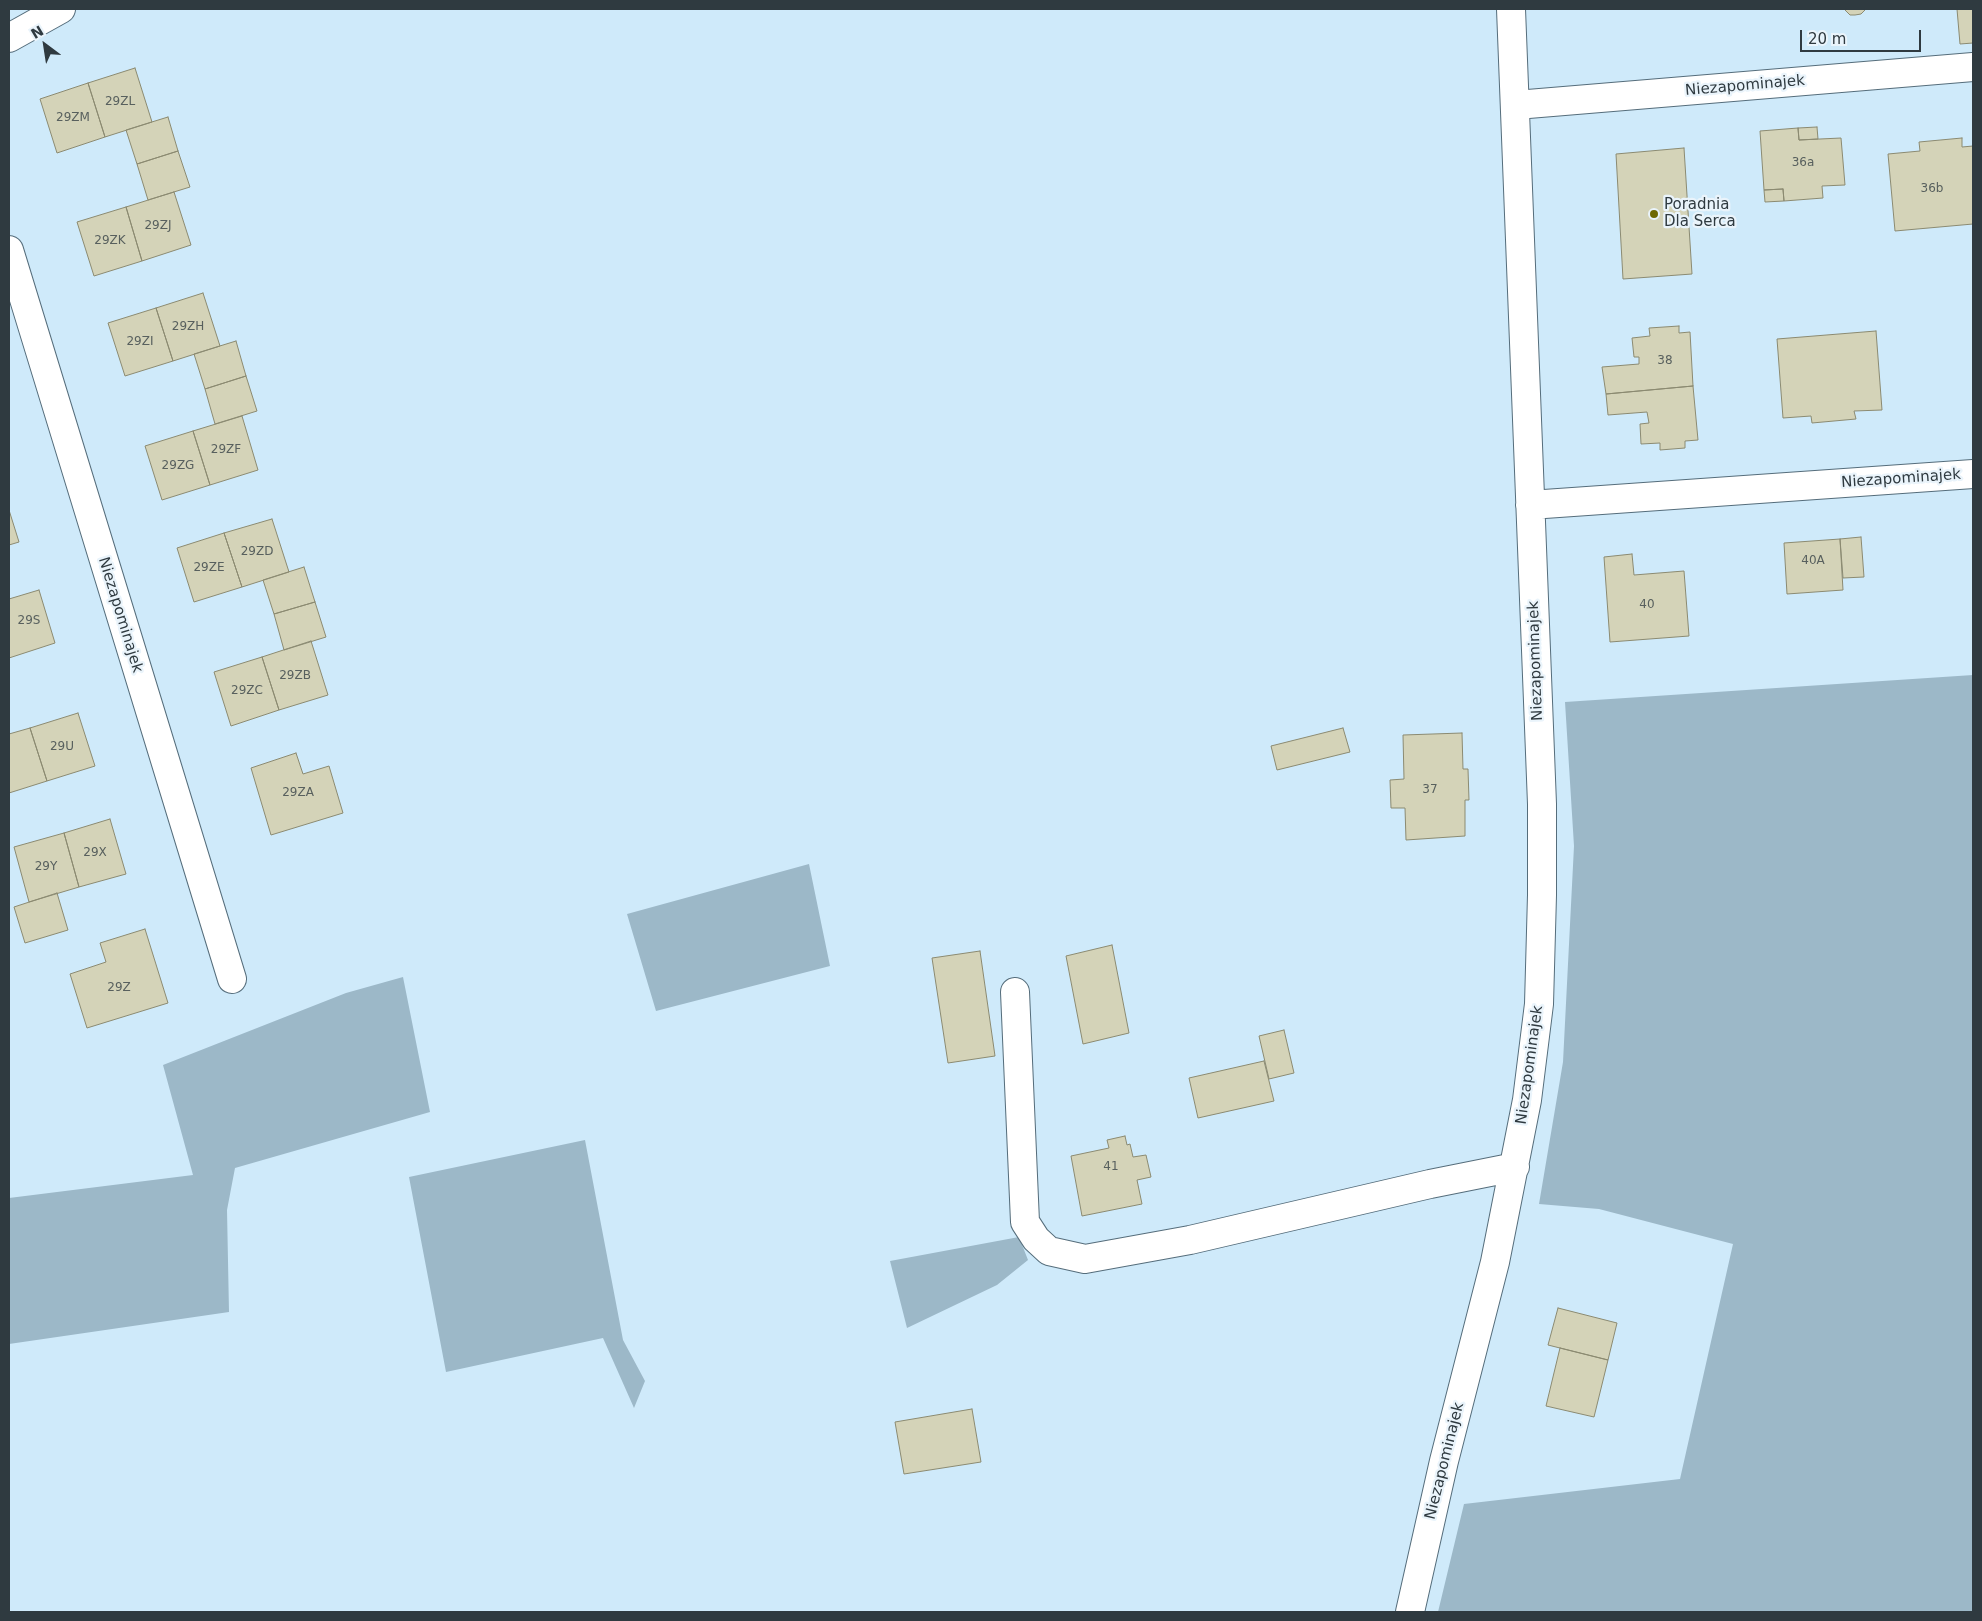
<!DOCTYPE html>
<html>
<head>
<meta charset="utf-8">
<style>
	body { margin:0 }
	#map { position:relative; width:1982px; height:1621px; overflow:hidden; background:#cfeafa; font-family:"DejaVu Sans",sans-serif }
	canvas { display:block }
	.frame { position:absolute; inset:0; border:10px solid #2f3a40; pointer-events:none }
	.north { position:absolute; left:20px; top:20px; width:50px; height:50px; -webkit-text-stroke:4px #eaf4fb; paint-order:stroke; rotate:329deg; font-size:14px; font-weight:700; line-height:20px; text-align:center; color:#2f3a40 }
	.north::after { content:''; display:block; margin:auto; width:18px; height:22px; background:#2f3a40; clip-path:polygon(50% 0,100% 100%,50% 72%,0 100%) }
	.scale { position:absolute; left:1800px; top:30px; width:121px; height:22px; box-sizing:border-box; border:2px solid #2f3a40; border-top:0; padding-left:6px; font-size:15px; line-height:18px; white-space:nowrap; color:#2f3a40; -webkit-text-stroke:4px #eaf4fb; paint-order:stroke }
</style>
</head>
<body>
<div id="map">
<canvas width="1982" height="1621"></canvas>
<div class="frame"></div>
<div class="north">N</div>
<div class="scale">20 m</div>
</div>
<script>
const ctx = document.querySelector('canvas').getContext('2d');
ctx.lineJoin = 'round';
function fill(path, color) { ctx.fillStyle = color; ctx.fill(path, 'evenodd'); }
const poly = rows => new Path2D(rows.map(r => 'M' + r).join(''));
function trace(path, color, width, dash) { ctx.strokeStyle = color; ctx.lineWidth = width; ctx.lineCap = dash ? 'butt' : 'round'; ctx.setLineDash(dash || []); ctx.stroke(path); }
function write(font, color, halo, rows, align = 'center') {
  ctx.font = font + ' "DejaVu Sans",sans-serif'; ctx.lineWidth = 4.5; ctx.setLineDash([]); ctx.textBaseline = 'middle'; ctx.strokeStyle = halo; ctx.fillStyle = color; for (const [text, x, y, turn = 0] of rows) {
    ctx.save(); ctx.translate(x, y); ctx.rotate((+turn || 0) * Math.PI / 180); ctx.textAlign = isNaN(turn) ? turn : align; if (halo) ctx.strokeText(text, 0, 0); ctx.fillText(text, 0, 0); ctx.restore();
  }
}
const green = poly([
	[1973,675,1973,1612,1438,1612,1464,1504,1680,1479,1733,1244,1599,1209,1539,1204,1563,1062,1574,846,1565,702],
	[809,864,830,966,656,1011,627,914],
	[403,977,430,1112,235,1168,227,1210,229,1312,9,1344,9,1198,193,1175,163,1065,346,993],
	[585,1140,623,1340,645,1381,634,1408,603,1338,446,1372,409,1177],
	[1019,1237,1028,1260,997,1285,907,1328,890,1261]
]);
const building = poly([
	[1844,9,1866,9,1861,14,1855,15,1850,15,1844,9],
	[1957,9,1973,9,1973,43,1960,44,1957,9],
	[135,68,152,122,105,137,88,83,135,68],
	[88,83,105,137,57,153,40,99,88,83],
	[168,117,178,151,137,164,126,130,168,117],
	[1817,127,1818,139,1799,140,1798,128,1817,127],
	[1798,128,1799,140,1841,138,1845,185,1822,186,1823,198,1784,201,1783,189,1764,190,1760,131,1798,128],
	[1962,138,1962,147,1973,146,1973,224,1895,231,1888,154,1920,151,1919,142,1962,138],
	[1684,148,1692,274,1623,279,1616,154,1684,148],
	[178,151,190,187,148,200,137,164,178,151],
	[1783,189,1784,201,1765,202,1764,190,1783,189],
	[174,192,191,245,142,261,126,207,174,192],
	[126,207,142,261,94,276,77,222,126,207],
	[203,293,220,346,173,361,156,308,203,293],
	[156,308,173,361,125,376,108,323,156,308],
	[1679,326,1679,333,1690,332,1693,386,1606,394,1602,367,1639,364,1639,357,1634,357,1632,338,1650,336,1649,328,1679,326],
	[1876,331,1882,410,1854,411,1856,419,1812,423,1811,416,1783,418,1777,339,1876,331],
	[236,341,246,376,205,389,194,354,236,341],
	[246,376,257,411,215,424,205,389,246,376],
	[1693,386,1698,440,1685,441,1685,448,1660,450,1660,443,1641,444,1640,424,1649,423,1647,412,1608,415,1606,394,1693,386],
	[242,416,258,470,210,485,193,431,242,416],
	[193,431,210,485,162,500,145,446,193,431],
	[9,510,19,542,9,545,9,510],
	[272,519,289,572,242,587,224,533,272,519],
	[224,533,242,587,194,602,177,548,224,533],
	[1861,537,1864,577,1843,578,1840,539,1861,537],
	[1840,539,1843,590,1787,594,1784,543,1840,539],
	[1632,554,1634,575,1684,571,1689,636,1610,642,1604,557,1632,554],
	[304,567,315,602,274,614,263,580,304,567],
	[39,590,55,643,9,658,9,599,39,590],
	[315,602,326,637,284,650,274,614,315,602],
	[311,641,328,695,279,710,262,657,311,641],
	[262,657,279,710,231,726,214,672,262,657],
	[78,713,95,766,47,781,30,728,78,713],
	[30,728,47,781,9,793,9,734,30,728],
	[1343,728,1350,752,1277,770,1271,746,1343,728],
	[1462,733,1463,769,1468,769,1469,800,1465,800,1465,836,1406,840,1405,808,1391,808,1390,780,1404,779,1403,735,1462,733],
	[296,753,303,774,329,766,343,813,271,835,251,768,296,753],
	[110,819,126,874,79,887,64,833,110,819],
	[64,833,79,887,29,902,14,847,64,833],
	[57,893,68,930,25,943,14,907,57,893],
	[145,929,168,1003,87,1028,70,974,106,962,100,943,145,929],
	[1112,945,1129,1033,1083,1044,1066,956,1112,945],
	[980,951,995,1056,948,1063,932,958,980,951],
	[1284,1030,1294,1073,1269,1079,1259,1036,1284,1030],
	[1264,1061,1274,1101,1198,1118,1189,1078,1264,1061],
	[1125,1136,1127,1145,1130,1144,1133,1157,1146,1155,1151,1177,1137,1180,1142,1204,1082,1216,1071,1156,1109,1148,1107,1140,1125,1136],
	[1558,1308,1617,1323,1608,1360,1548,1345,1558,1308],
	[1560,1348,1608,1360,1594,1417,1546,1406,1560,1348],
	[972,1409,981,1462,904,1474,895,1422,972,1409]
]);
const minor = poly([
	[9,38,61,9],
	[1516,105,1973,67],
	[9,250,232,979],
	[1530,505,1973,474],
	[1015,992,1025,1222,1036,1239,1049,1251,1085,1259,1190,1240,1430,1184,1515,1167],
	[1410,1612,1444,1461,1495,1262,1527,1100,1539,1004,1542,895,1542,804,1511,9]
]);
const markers = [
	[1654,214,5,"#6e6903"]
];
const numberNames = [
	["29ZL",120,102],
	["29ZM",73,118],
	["36a",1803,163],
	["36b",1932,189],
	["29ZJ",158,226],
	["29ZK",110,241],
	["29ZH",188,327],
	["29ZI",140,342],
	["38",1665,361],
	["29ZF",226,450],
	["29ZG",178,466],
	["29ZD",257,552],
	["40A",1813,561],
	["29ZE",209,568],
	["40",1647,605],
	["29S",29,621],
	["29ZB",295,676],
	["29ZC",247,691],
	["29U",62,747],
	["37",1430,790],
	["29ZA",298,793],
	["29X",95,853],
	["29Y",46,867],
	["29Z",119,988],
	["41",1111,1167]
];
const streetNames = [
	["Niezapominajek",1745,86,-5],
	["Niezapominajek",1901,479,-4],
	["Niezapominajek",120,615,73],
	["Niezapominajek",1536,661,-92],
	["Niezapominajek",1530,1065,-82],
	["Niezapominajek",1445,1461,-76]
];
const poiNames = [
	["Poradnia",1664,205],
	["Dla Serca",1664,222]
];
fill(green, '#9cb8c8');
fill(building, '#d4d3b8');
trace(building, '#8b8a71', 1);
trace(minor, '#556d7b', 30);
trace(minor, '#fff', 28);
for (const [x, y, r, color] of markers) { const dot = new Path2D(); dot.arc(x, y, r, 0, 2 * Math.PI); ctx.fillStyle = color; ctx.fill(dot); trace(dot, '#eaf4fb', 2); }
write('12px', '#58605e', null, numberNames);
write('15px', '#2f3a40', '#eaf4fb', streetNames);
write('15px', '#2f3a40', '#eaf4fb', poiNames, 'left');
</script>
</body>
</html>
